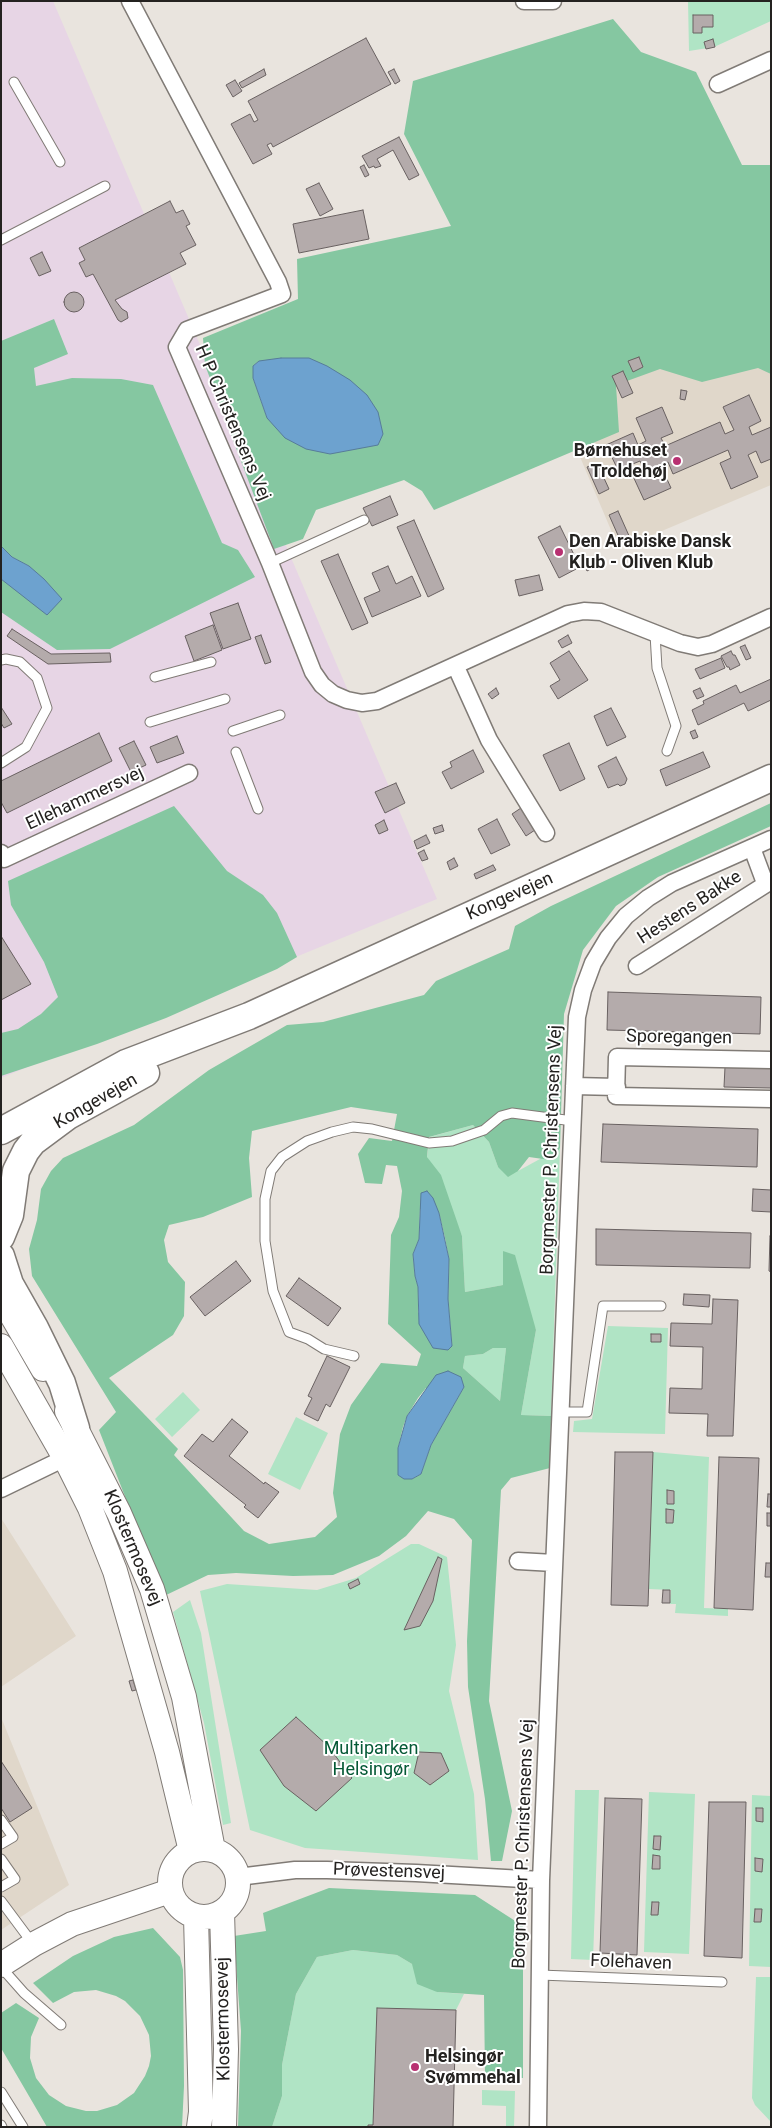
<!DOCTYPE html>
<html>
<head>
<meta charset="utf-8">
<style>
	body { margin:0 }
	#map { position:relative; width:772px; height:2128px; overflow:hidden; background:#e9e4de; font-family:Roboto,sans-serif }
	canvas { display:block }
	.frame { position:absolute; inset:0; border:2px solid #242220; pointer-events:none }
</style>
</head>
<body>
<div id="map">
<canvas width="772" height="2128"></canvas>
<div class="frame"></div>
</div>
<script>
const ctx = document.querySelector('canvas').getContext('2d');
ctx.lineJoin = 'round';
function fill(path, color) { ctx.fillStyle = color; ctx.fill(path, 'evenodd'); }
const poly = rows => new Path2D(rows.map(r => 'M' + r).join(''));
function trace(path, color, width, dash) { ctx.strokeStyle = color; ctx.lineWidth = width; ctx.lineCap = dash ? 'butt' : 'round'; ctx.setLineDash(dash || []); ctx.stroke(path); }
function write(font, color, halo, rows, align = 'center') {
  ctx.font = font + ' Roboto,sans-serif'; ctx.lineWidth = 4; ctx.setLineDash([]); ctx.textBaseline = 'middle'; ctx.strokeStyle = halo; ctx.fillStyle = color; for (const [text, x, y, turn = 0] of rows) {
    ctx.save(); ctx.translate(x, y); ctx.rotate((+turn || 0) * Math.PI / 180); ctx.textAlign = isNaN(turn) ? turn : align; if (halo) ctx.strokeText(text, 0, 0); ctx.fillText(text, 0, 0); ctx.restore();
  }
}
const built = poly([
	[610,359,771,366,771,485,619,549,572,438],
	[1,1518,76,1636,1,1687],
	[1,1717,69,1885,1,1930]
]);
const industrial = poly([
	[1,1,53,1,437,899,1,1078]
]);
const green = poly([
	[688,1,771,1,771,21,714,47,689,51],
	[473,1125,489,1142,498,1167,518,1171,560,1148,551,1416,521,1415,536,1330,503,1251,503,1285,465,1292,462,1236,427,1157,430,1137],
	[608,1326,668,1328,665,1434,573,1432,574,1421,592,1419],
	[493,1348,506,1348,500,1401,463,1368,465,1356,483,1354],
	[183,1392,200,1410,172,1437,155,1419],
	[296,1417,328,1433,300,1490,268,1474],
	[653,1452,709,1457,704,1608,728,1609,728,1616,675,1613,676,1604,670,1604,671,1590,649,1589],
	[411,1544,419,1544,447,1557,456,1645,449,1691,474,1794,478,1860,305,1848,250,1830,200,1591,227,1584,317,1590,356,1578],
	[190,1600,201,1633,231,1823,223,1825,204,1723,173,1612],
	[575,1790,599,1790,593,1960,571,1959],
	[649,1792,695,1794,689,1954,644,1952],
	[752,1795,771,1796,771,1967,749,1966],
	[353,1950,397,1955,412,1964,437,1992,464,1994,456,2010,377,2009,373,2125,368,2125,368,2127,272,2127,282,2096,282,2065,296,1994,317,1957],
	[756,1977,771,1977,771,2122,755,2105,752,2098],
	[482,2090,515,2091,514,2127,506,2127,506,2106,482,2105]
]);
const forest = poly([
	[613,19,641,52,696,72,742,165,771,165,771,374,758,368,702,382,660,369,616,385,619,432,434,510,422,491,404,480,316,510,303,539,274,549,205,365,203,338,298,299,297,259,451,226,404,134,413,81],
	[259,361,267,418,253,378,253,366],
	[54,319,68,354,34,368,36,386,72,378,121,379,153,385,222,543,238,550,255,577,110,649,57,650,1,612,1,579,20,593,29,566,12,557,1,546,1,341],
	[771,803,771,826,658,877,616,906,583,950,564,1014,560,1148,550,1160,529,1157,518,1171,508,1177,498,1167,489,1142,473,1125,429,1137,427,1157,441,1175,462,1236,465,1292,503,1285,503,1251,515,1255,536,1330,521,1415,551,1416,550,1468,511,1478,501,1490,489,1701,512,1811,502,1861,491,1861,485,1799,468,1687,467,1641,472,1540,454,1519,428,1511,406,1536,379,1556,333,1575,293,1576,236,1573,208,1575,164,1596,99,1430,116,1412,32,1276,29,1249,37,1220,41,1189,51,1171,63,1158,134,1125,209,1070,287,1025,323,1022,424,995,436,981,509,949,515,926,551,906],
	[351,1107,397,1114,392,1141,369,1138,358,1154,365,1183,382,1184,386,1165,397,1166,402,1191,399,1217,391,1235,388,1324,421,1354,417,1366,381,1363,351,1405,340,1434,333,1493,337,1517,315,1537,269,1544,244,1531,174,1455,178,1449,109,1378,173,1335,184,1316,185,1282,168,1262,164,1240,169,1225,203,1217,252,1197,249,1158,252,1131],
	[420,1209,439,1213,445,1238,449,1259,448,1299,452,1346,418,1312,418,1287,415,1276,413,1254,419,1239],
	[493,1348,506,1348,500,1401,463,1368,465,1356,483,1354],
	[464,1387,431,1445,421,1474,412,1479,398,1475,398,1448,403,1427,407,1416,418,1398,426,1388],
	[174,806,227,871,263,895,277,913,297,957,277,969,166,1018,97,1044,1,1076,1,1033,18,1029,41,1014,58,997,44,962,11,905,8,881],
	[329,1888,475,1895,523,1926,523,2078,485,2077,484,1995,437,1992,417,1984,412,1964,397,1955,353,1950,317,1957,296,1994,282,2065,282,2096,272,2127,238,2127,241,2031,234,1936,266,1931,263,1913],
	[153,1928,180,1957,183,1970,184,2086,182,2127,47,2127,1,2048,1,2013,16,2003,39,2018,31,2037,30,2058,36,2078,49,2095,66,2106,86,2111,97,2111,117,2105,134,2093,145,2076,149,2066,151,2056,149,2035,140,2016,125,2001,116,1996,96,1990,74,1992,53,2003,33,1983,73,1956,114,1937]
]);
const water = poly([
	[281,358,309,358,327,366,350,380,367,395,378,412,383,434,378,445,330,454,306,449,285,438,267,418,253,378,253,366,259,361,281,358],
	[1,546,12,557,29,566,44,579,62,599,47,615,1,579,1,546],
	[427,1191,433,1198,439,1213,449,1259,448,1299,452,1346,448,1350,433,1348,419,1324,418,1287,415,1276,413,1254,419,1239,421,1193,427,1191],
	[448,1371,461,1377,464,1387,431,1445,421,1474,412,1479,404,1479,398,1475,398,1448,407,1416,436,1375,448,1371]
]);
const building = poly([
	[693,15,713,15,713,27,702,27,702,33,693,33,693,15],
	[366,38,391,84,273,147,271,143,267,145,272,154,253,164,231,124,250,114,254,122,258,120,248,101,366,38],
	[713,39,715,47,706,49,704,42,713,39],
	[264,69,266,75,242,88,239,83,264,69],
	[394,69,400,81,395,84,388,72,394,69],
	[235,80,242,91,233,97,226,85,235,80],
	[399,137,419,175,409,180,393,150,377,159,381,166,375,168,374,166,369,168,362,156,399,137],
	[364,165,369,175,365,177,360,167,364,165],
	[319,183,333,209,320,216,306,189,319,183],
	[170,201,176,213,183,210,190,224,186,226,196,245,180,253,186,264,115,300,122,309,127,312,128,318,121,322,118,320,93,274,86,277,79,263,85,260,79,248,170,201],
	[363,210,369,239,299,253,293,224,363,210],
	[42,252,51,271,39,276,30,258,42,252],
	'64 302a10 10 0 1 1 20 0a10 10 0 1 1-20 0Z',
	[639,357,643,367,633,372,628,361,639,357],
	[623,371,633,393,622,398,612,376,623,371],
	[681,390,687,391,685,400,680,399,681,390],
	[749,395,761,421,749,427,752,435,771,427,771,459,761,463,756,451,748,455,758,477,731,489,720,463,731,458,728,450,673,474,668,462,661,466,671,488,644,500,632,474,644,469,640,461,618,470,606,445,633,433,638,445,646,441,636,418,662,407,673,433,661,438,665,446,720,422,725,434,734,430,723,407,749,395],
	[597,463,609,489,599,494,587,467,597,463],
	[390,496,398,515,372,526,363,508,390,496],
	[618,511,630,538,621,542,609,515,618,511],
	[414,520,444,589,428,597,397,527,414,520],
	[560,526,580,567,559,578,538,537,560,526],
	[338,554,368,623,352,630,321,561,338,554],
	[591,561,594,567,587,571,584,564,591,561],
	[388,566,396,584,412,576,421,596,372,617,364,598,380,591,372,573,388,566],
	[539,575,543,590,519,596,515,580,539,575],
	[238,603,251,639,223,649,210,613,238,603],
	[213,625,222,650,194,661,185,636,213,625],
	[12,629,51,654,110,653,111,662,48,664,7,636,12,629],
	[261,635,271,662,265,664,255,637,261,635],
	[568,635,572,643,562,648,558,641,568,635],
	[745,645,751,658,746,660,740,647,745,645],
	[569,651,588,680,558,699,550,686,560,680,550,663,569,651],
	[731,651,733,655,735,655,740,665,730,670,729,667,727,667,721,656,731,651],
	[721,658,725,668,700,679,695,669,721,658],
	[771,679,771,700,748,711,744,703,698,725,692,710,704,704,703,701,736,685,740,693,771,679],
	[496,688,499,694,492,699,488,694,496,688],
	[700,688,704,696,697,699,693,691,700,688],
	[1,707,12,724,4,728,1,723,1,707],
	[611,708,626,737,607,746,594,716,611,708],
	[695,730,698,737,693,739,690,732,695,730],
	[99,733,112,761,7,813,1,802,1,781,99,733],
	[177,736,184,753,157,763,150,747,177,736],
	[134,741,146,765,131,772,119,748,134,741],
	[569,743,585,779,560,791,543,755,569,743],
	[473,750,484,772,451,789,442,772,452,767,450,762,473,750],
	[703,752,710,767,666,786,660,770,703,752],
	[616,757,627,779,625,784,620,786,618,784,608,788,598,766,616,757],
	[396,783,405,803,385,813,375,792,396,783],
	[521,808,535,830,526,836,512,814,521,808],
	[497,819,510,845,491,854,478,829,497,819],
	[384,820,388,830,379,834,375,825,384,820],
	[442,825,444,831,435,834,433,828,442,825],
	[426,835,430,843,417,849,414,841,426,835],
	[424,850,428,859,422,861,418,853,424,850],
	[454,858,458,866,450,870,447,862,454,858],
	[493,865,496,870,476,879,474,874,493,865],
	[1,936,31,984,1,1000,1,936],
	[608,992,761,997,760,1034,607,1030,608,992],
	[725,1067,771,1068,771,1088,724,1087,725,1067],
	[603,1124,758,1129,757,1167,601,1162,603,1124],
	[753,1189,771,1190,771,1212,752,1211,753,1189],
	[596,1229,751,1233,750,1268,596,1265,596,1229],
	[770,1236,771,1236,771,1272,769,1271,770,1236],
	[236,1261,251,1281,205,1316,190,1297,236,1261],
	[299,1278,341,1308,328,1326,286,1296,299,1278],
	[684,1294,710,1295,709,1307,683,1305,684,1294],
	[713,1299,738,1300,733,1436,707,1436,708,1414,669,1413,670,1388,702,1389,703,1347,670,1346,671,1323,712,1324,713,1299],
	[651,1334,661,1334,661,1342,651,1342,651,1334],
	[327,1356,350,1367,330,1407,326,1404,318,1421,304,1414,312,1398,308,1396,327,1356],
	[232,1419,248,1432,229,1456,264,1484,265,1482,279,1492,258,1518,244,1507,246,1505,184,1456,202,1434,213,1442,232,1419],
	[615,1452,653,1452,648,1606,611,1605,615,1452],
	[719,1457,759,1458,753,1610,714,1608,719,1457],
	[667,1490,674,1491,674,1504,667,1504,667,1490],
	[768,1494,771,1494,771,1507,767,1507,768,1494],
	[666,1509,674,1510,673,1523,666,1523,666,1509],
	[767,1513,771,1513,771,1526,767,1526,767,1513],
	[438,1557,442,1559,433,1601,420,1626,404,1630,438,1557],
	[766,1563,771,1563,771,1577,765,1577,766,1563],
	[358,1579,360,1584,350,1589,348,1584,358,1579],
	[663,1590,670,1590,670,1603,662,1603,663,1590],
	[133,1680,136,1690,132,1691,129,1681,133,1680],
	[296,1717,328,1746,352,1778,316,1811,284,1786,260,1750,296,1717],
	[419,1752,441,1753,449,1771,430,1785,414,1773,419,1752],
	[1,1761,32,1808,10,1822,1,1808,1,1761],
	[605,1798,642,1799,637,1955,600,1953,605,1798],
	[709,1802,746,1802,742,1958,704,1956,709,1802],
	[756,1808,763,1808,763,1822,756,1821,756,1808],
	[654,1836,661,1836,660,1850,653,1849,654,1836],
	[653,1855,660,1856,660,1869,652,1869,653,1855],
	[755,1858,763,1859,762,1872,755,1871,755,1858],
	[652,1902,659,1902,658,1915,651,1915,652,1902],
	[755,1909,762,1909,761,1922,754,1922,755,1909],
	[377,2008,456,2010,453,2127,368,2127,368,2125,373,2125,377,2008]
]);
const lane = poly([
	[14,82,60,162],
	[1,240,105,186],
	[270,563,364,520],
	[655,634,657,668,676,726,667,751],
	[1,660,6,659,20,662,37,678,47,708,26,747,1,763],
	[155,677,211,662],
	[150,722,225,699],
	[233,731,280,715],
	[236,752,258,809],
	[354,1356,324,1349,308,1339,289,1332,273,1291,265,1241,265,1199,271,1171,282,1157,307,1141,332,1132,353,1127,372,1129,429,1143,452,1141,484,1130,501,1116,512,1113,573,1121],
	[560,1412,587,1412,603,1306,661,1306],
	[1,1820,13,1837,1,1844],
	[1,1859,15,1879,1,1887],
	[1,1901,33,1944],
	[1,1967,24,1993,61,2025],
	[540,1975,722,1982],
	[1,2092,23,2127],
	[1,2125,2,2127]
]);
const street = poly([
	[130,1,278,282,282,294,187,330,177,347,270,563,313,672,322,685,333,694,347,700,362,703,377,701,568,614,584,611,601,612,680,643,698,647,712,644,771,617],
	[524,1,553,1],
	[718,84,771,60],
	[456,667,489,740,546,833],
	[752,848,765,883],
	[1,853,4,859,189,773],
	[637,966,771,881],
	[771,1060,617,1057,616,1096,771,1099],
	[574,1086,617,1087],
	[1,1489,65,1458],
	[518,1561,554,1563],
	[238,1877,295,1870,327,1870,416,1873,541,1880],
	[538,2127,541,1880,577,1017,583,990,593,963,608,938,626,916,648,898,672,883,771,839]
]);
const secondary = poly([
	[1,1297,43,1369],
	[1,1346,65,1458,90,1508,115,1571,167,1752,191,1851],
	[67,1411,119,1513,152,1589,184,1697,213,1850],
	'170 1883a34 34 0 1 1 68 0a34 34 0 1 1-68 0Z',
	[222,1912,226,2049,224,2127],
	[196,1917,201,2112,199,2127],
	[1,1965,34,1944,72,1924,170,1891]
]);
const primary = poly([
	[1,1131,126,1063,249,1016,771,778],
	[1,1237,10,1215,16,1171,26,1151,33,1142,68,1116,146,1073],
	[1,1256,10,1284,35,1328,62,1383,76,1428]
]);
const markers = [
	[677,461,5,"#b83071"],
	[559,552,5,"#b83071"],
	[415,2067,5,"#b83071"]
];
const streetNames = [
	["H P Christensens Vej",232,423,67],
	["Ellehammersvej",85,799,-25],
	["Kongevejen",510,897,-24],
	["Hestens Bakke",690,908,-33],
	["Sporegangen",679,1038,1],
	["Kongevejen",96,1102,-30],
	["Borgmester P. Christensens Vej",552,1150,-88],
	["Klostermosevej",132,1548,67],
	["Borgmester P. Christensens Vej",524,1844,-88],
	["Prøvestensvej",389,1872,2],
	["Folehaven",631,1963,2],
	["Klostermosevej",224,2019,-91]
];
const poiNames = [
	["Børnehuset",667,451,"right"],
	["Troldehøj",667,472,"right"],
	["Den Arabiske Dansk",569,542],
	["Klub - Oliven Klub",569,563],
	["Helsingør",425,2057],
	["Svømmehal",425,2078]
];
const parkNames = [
	["Multiparken",371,1749],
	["Helsingør",371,1770]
];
fill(built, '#e0d7ca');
fill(industrial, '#e7d5e5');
fill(green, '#b0e4c5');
fill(forest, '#85c7a1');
fill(water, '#6da2cf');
trace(water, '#577c9a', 1);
fill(building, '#b4abab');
trace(building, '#696161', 1);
trace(lane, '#807b76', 11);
trace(street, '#807b76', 19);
trace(secondary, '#807b76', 26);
trace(primary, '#807b76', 29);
trace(lane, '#fff', 9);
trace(street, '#fff', 16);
trace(secondary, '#fff', 24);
trace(primary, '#fff', 26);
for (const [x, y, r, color] of markers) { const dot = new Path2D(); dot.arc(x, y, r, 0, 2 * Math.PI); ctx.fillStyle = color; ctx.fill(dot); trace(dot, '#fff', 2); }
write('18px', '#242220', '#fff', streetNames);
write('bold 18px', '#242220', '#fff', poiNames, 'left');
write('18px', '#055936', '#fff', parkNames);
</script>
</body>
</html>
